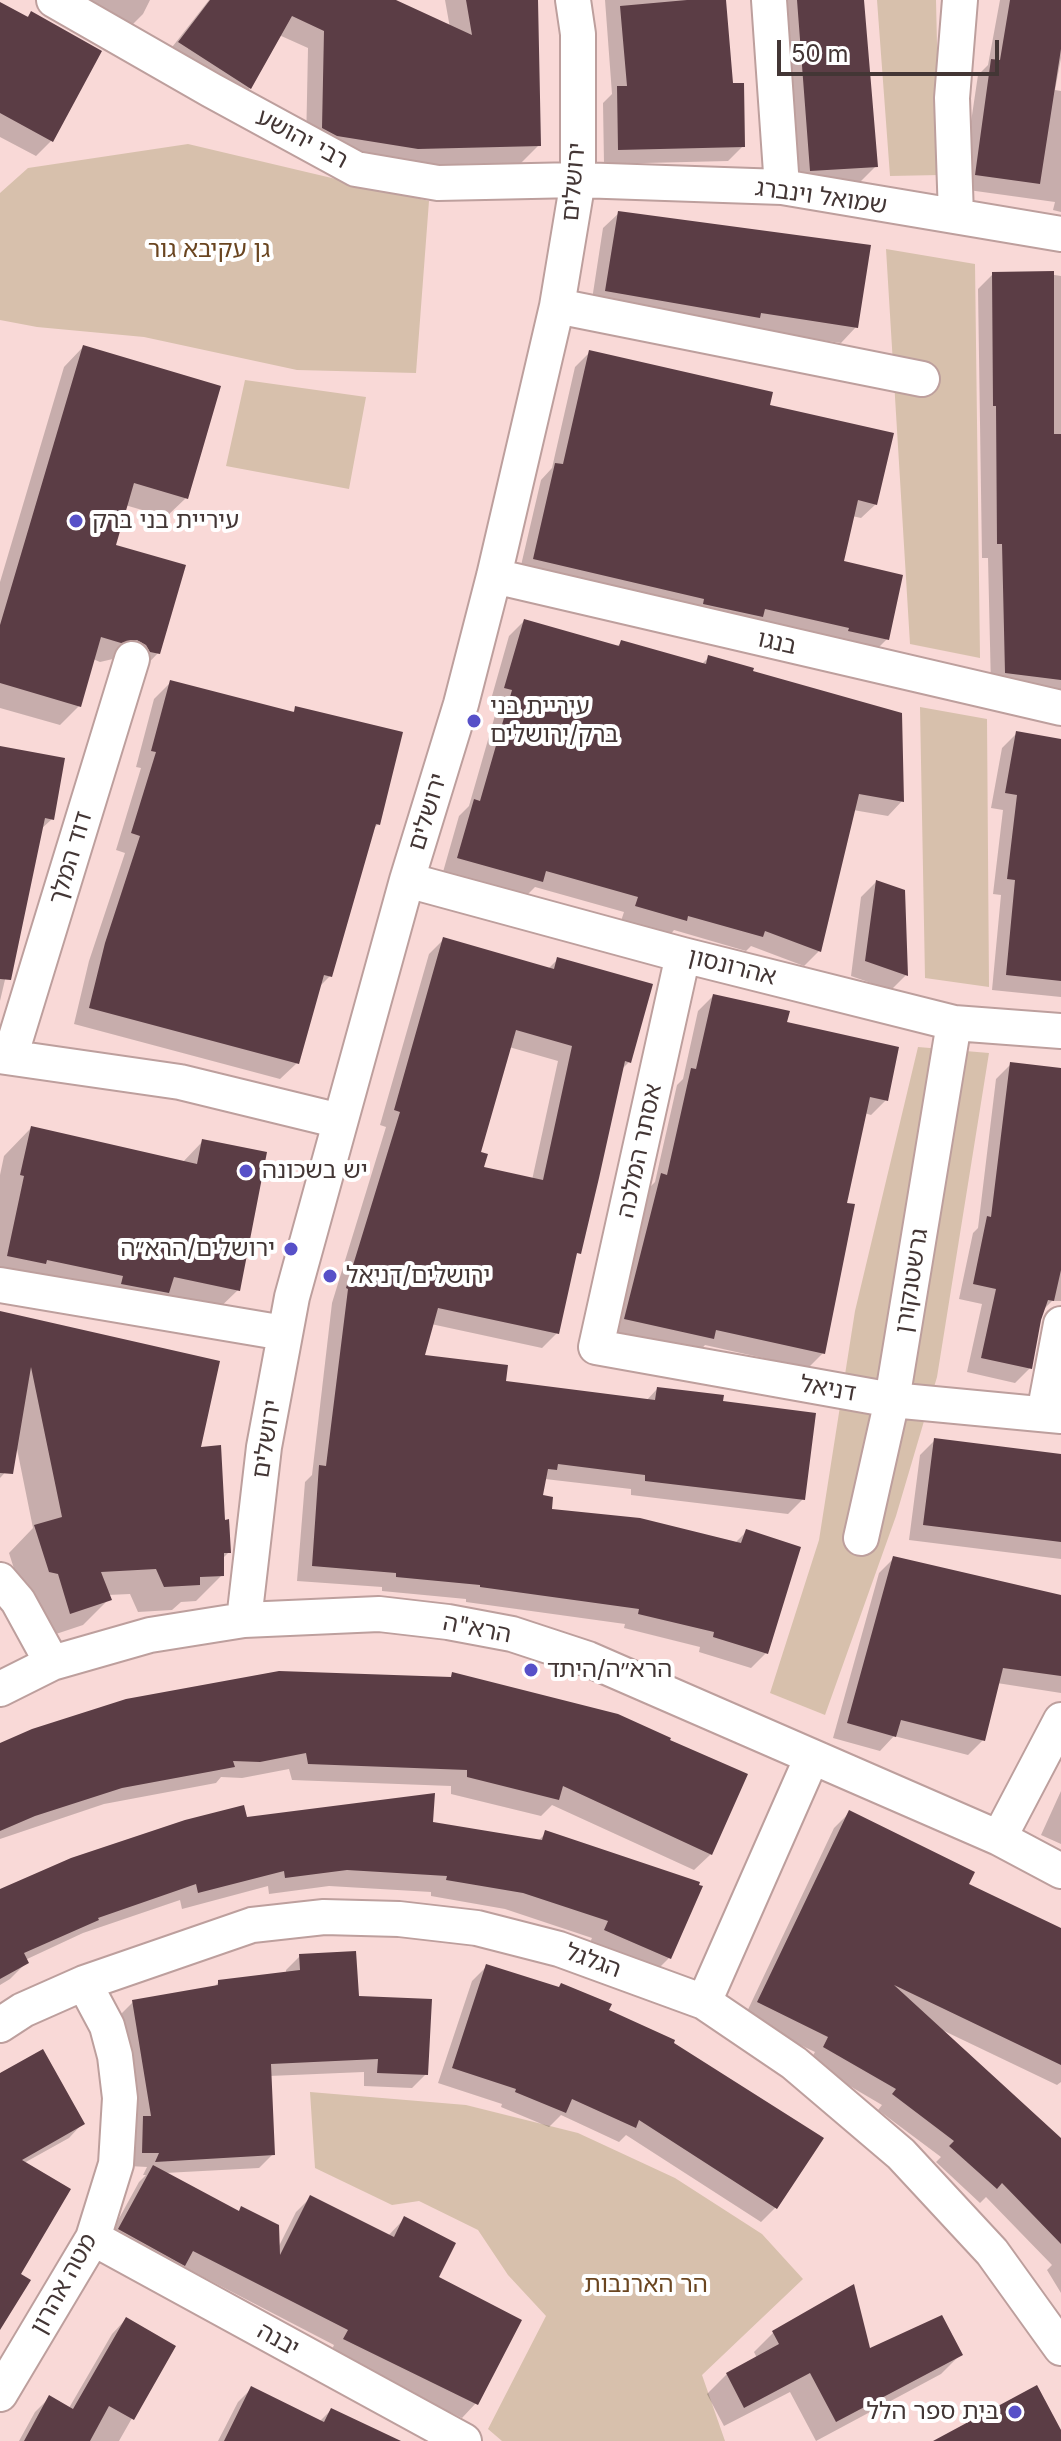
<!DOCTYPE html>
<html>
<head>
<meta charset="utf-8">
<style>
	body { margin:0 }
	#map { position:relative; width:1061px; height:2441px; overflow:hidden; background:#f9d9d7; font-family:Inter,sans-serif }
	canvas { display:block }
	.scale { position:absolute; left:777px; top:40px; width:222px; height:36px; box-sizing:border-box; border:4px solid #433635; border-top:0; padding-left:10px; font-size:24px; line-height:28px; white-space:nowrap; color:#433635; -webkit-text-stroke:6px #fff; paint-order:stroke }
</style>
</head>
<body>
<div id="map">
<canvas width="1061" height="2441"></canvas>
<div class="scale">50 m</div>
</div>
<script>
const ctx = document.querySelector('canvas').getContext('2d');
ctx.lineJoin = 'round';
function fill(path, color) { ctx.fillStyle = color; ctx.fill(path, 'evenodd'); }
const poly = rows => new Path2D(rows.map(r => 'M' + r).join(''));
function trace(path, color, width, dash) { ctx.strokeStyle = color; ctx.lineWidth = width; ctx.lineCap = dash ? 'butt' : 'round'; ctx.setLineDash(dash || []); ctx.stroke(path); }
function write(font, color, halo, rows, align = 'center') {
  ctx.font = font + ' Inter,"Noto Sans Hebrew",sans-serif'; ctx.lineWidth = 8; ctx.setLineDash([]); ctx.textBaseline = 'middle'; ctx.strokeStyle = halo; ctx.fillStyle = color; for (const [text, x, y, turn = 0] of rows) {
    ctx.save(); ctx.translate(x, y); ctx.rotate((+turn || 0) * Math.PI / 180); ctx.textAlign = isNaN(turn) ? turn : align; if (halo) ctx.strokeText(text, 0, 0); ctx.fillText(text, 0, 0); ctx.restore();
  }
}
const green = poly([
	[877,0,936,0,940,175,890,176],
	[188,144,429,201,416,373,297,370,144,337,37,327,0,320,0,193,28,168],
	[886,249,975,264,980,658,910,644],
	[245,380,366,397,349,489,226,466],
	[920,707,987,719,989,987,925,978],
	[918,1047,989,1053,937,1377,896,1516,825,1715,770,1693,819,1540,855,1311],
	[310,2092,466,2105,578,2133,675,2178,762,2234,803,2279,702,2375,725,2441,502,2441,488,2429,546,2316,508,2275,478,2230,419,2201,392,2205,315,2168]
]);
const shadow = poly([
	[63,0,150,0,143,14,125,32],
	[209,0,391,0,450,28,445,0,521,0,539,145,521,163,400,165,306,146,308,48,279,35,250,88,232,105,162,60],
	[605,0,724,0,732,85,743,146,728,161,604,164,603,103,612,94],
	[782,0,862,0,876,166,861,181,796,186],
	[1000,0,1061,0,1061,58,1055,90,1061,91,1061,212,1053,210,1055,202,961,189,978,75,988,65],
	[0,4,26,18,31,13,51,141,36,156,0,137],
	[619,213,856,327,841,343,591,306,603,228],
	[993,274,1048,274,1061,276,1061,697,991,688,988,558,982,558,978,289],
	[83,347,186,498,166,517,125,505,113,546,158,653,139,673,117,658,100,662,93,659,79,706,60,725,0,708,0,582,64,367],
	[590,352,768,407,876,504,861,518,852,516,842,563,887,639,872,654,519,574,541,480,552,468,575,367],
	[524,621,616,647,622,642,701,665,709,657,751,673,902,801,888,816,853,810,819,951,804,966,751,946,746,951,674,930,670,935,621,921,624,912,535,887,526,896,443,872,459,816,469,806,498,705,490,703,509,636],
	[171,682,291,714,296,709,378,824,373,829,330,976,319,987,297,1063,280,1079,74,1024,89,961,125,853,116,850,141,768,136,767,154,699],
	[1017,733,1061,742,1061,997,992,990,1001,895,993,894,1003,810,991,808,1002,748],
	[0,748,52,819,40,830,0,1001],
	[876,882,906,975,891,990,851,976,861,897],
	[444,939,548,969,558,959,629,1062,621,1070,557,1333,542,1348,431,1324,422,1356,504,1382,646,1401,657,1389,721,1403,803,1499,788,1514,631,1495,631,1489,545,1479,541,1496,550,1511,734,1544,746,1532,766,1653,751,1668,699,1652,700,1647,624,1628,625,1624,466,1602,466,1599,382,1591,382,1587,297,1581,305,1482,312,1475,332,1303,386,1127,380,1125,429,954],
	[509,1047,558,1061,532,1180,482,1168,478,1154],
	[713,996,785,1023,886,1100,871,1115,864,1113,845,1204,823,1353,808,1368,705,1345,697,1354,610,1334,646,1191,655,1182,677,1085,683,1079,698,1011],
	[1011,1064,1061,1070,1061,1301,1052,1301,1043,1310,1030,1368,1015,1383,967,1372,982,1304,959,1299,973,1233,978,1228,996,1079],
	[31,1128,182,1163,202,1142,238,1290,210,1317,0,1287,0,1175,4,1156],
	[0,1313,198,1449,223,1522,229,1552,222,1559,222,1575,196,1601,181,1602,172,1610,138,1612,130,1594,108,1595,109,1599,83,1625,44,1638,23,1597,9,1553,33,1528,16,1444,12,1465,0,1478],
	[935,1440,1061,1455,1061,1559,909,1540,920,1455],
	[894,1558,1061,1597,1061,1693,997,1683,983,1740,968,1755,894,1736,880,1751,833,1738,879,1573],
	[453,1675,711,1854,694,1870,552,1805,541,1816,451,1794,451,1786,292,1780,289,1769,242,1778,221,1777,216,1783,104,1804,0,1839,0,1745,449,1679],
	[1061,1791,1061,1844,1041,1835],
	[849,1813,967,1885,1061,1930,1061,2082,1057,2085,940,2029,1061,2141,1061,2293,1047,2270,1052,2265,986,2197,980,2203,936,2162,941,2157,878,2110,882,2105,809,2062,815,2052,744,2018,834,1828],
	[246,1819,431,1823,537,1842,546,1833,669,1958,652,1975,588,1947,592,1938,505,1909,431,1896,431,1892,329,1886,269,1894,268,1886,182,1909,180,1900,83,1933,25,1960,27,1962,10,1979,0,1985,0,1890],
	[300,1956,357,1998,426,2074,412,2088,364,2086,364,2072,269,2076,273,2154,259,2168,165,2173,278,2248,296,2212,311,2197,388,2236,404,2219,436,2278,476,2403,462,2418,330,2354,334,2345,182,2266,169,2279,105,2244,139,2182,146,2175,143,2175,147,2167,129,2166,130,2132,137,2125,119,2016,133,2002,213,1988,219,1982,286,1974,286,1970],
	[487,1966,606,2011,776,2207,761,2222,626,2135,619,2142,561,2115,549,2127,501,2107,502,2104,438,2083,472,1981],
	[0,2076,83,2123,69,2138,24,2163,18,2275,0,2326],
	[126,2319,173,2346,119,2441,19,2441,35,2412,49,2398,69,2408,112,2334],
	[774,2332,868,2351,961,2354,941,2374,816,2441,790,2392,724,2426,707,2394,727,2374,757,2358,754,2352],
	[252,2388,319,2422,331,2410,393,2441,218,2441,238,2402]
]);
const building = poly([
	[210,0,396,0,472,35,466,0,538,0,541,146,418,149,337,136,322,128,324,31,292,16,251,89,178,42],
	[687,0,726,0,733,83,744,83,745,147,618,150,617,86,627,86,620,6],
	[797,0,864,0,878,167,810,171],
	[1010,0,1061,0,1061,49,1040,184,975,175,991,59,1000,60],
	[0,2,28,17,31,11,102,51,53,142,0,113],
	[618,211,871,245,858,328,761,313,760,318,605,291],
	[1054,271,1054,434,1061,434,1061,680,1005,673,1002,544,997,544,996,406,993,406,992,272],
	[83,345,221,386,188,499,134,483,116,545,186,565,160,654,150,652,146,645,137,640,121,643,101,637,81,707,0,683,0,625],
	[589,350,773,392,770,405,894,433,877,505,858,500,844,561,903,575,889,640,848,631,849,628,765,609,763,617,703,604,704,599,533,559,555,463,563,464],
	[524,619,619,646,621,640,706,664,708,655,754,668,753,671,902,713,904,802,859,794,821,952,765,931,763,937,688,916,687,921,635,906,638,897,546,871,543,882,457,858,474,799,480,801,512,690,504,688],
	[170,680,294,712,295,706,403,732,380,825,376,824,332,977,324,975,299,1064,89,1008,105,943,140,836,131,833,156,752,151,751],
	[1016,731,1061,739,1061,981,1006,975,1015,880,1007,879,1017,795,1005,793],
	[0,746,65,758,54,820,45,818,11,980,0,979],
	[876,880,905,890,908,976,865,961],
	[443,937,554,969,557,957,653,984,631,1063,625,1061,599,1178,581,1254,577,1253,559,1334,438,1308,425,1355,508,1365,506,1381,655,1400,657,1387,724,1395,723,1401,816,1413,805,1500,645,1481,645,1475,558,1464,557,1470,548,1469,543,1495,553,1497,552,1509,640,1518,741,1543,746,1529,801,1547,768,1654,713,1637,714,1632,638,1614,639,1609,480,1587,480,1585,396,1577,396,1573,312,1566,319,1465,326,1466,348,1289,346,1288,400,1112,394,1110],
	[516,1030,572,1046,543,1180,484,1167,488,1154,481,1152],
	[713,994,790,1011,787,1022,899,1047,888,1101,870,1097,847,1203,855,1204,825,1354,716,1330,714,1339,624,1319,661,1173,667,1175,691,1068,696,1069],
	[1010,1062,1061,1068,1061,1270,1054,1301,1048,1300,1041,1320,1032,1369,981,1358,996,1289,973,1284,987,1216,991,1217],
	[31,1126,197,1164,202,1139,267,1152,240,1291,174,1277,169,1293,121,1284,123,1276,47,1260,46,1264,7,1256,24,1176,20,1175],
	[0,1311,220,1361,201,1447,221,1445,225,1520,229,1519,231,1553,224,1553,224,1576,200,1577,200,1585,164,1587,156,1569,101,1572,112,1600,70,1614,58,1574,49,1572,34,1525,62,1517,31,1367,13,1474,0,1473],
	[934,1438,1061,1454,1061,1542,923,1525],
	[893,1556,1061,1595,1061,1676,1003,1668,985,1741,901,1720,896,1737,847,1723],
	[279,1671,451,1677,452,1672,618,1714,671,1738,670,1740,748,1774,712,1855,563,1786,559,1800,467,1777,467,1770,308,1764,306,1753,260,1762,233,1761,235,1767,122,1788,35,1816,0,1831,0,1743,32,1729,126,1699],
	[435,1793,433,1822,542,1840,545,1830,700,1882,699,1885,703,1886,671,1959,604,1930,608,1921,523,1893,446,1880,447,1876,347,1870,285,1878,284,1871,198,1893,196,1884,98,1918,99,1920,24,1953,29,1963,0,1979,0,1889,71,1858,185,1820,244,1805,247,1817],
	[849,1810,975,1872,969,1884,1061,1928,1061,2065,894,1985,1061,2138,1061,2244,1002,2183,997,2189,949,2146,954,2141,892,2094,896,2089,823,2047,828,2037,757,2002],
	[356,1951,359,1996,432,1999,428,2075,377,2073,378,2059,271,2064,275,2155,155,2162,159,2153,142,2153,143,2116,151,2116,132,2000,218,1985,218,1980,300,1970,299,1954],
	[486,1964,559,1987,561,1983,612,2004,609,2010,675,2040,674,2043,824,2138,777,2209,639,2120,636,2128,572,2099,566,2113,515,2092,516,2089,452,2068],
	[43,2049,85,2124,22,2160,71,2189,21,2274,31,2280,0,2330,0,2073],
	[153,2165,239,2211,241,2206,279,2225,280,2255,310,2195,394,2237,404,2216,456,2243,439,2277,522,2320,478,2405,343,2339,348,2330,193,2251,185,2266,118,2229],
	[854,2284,870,2348,942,2315,963,2355,836,2422,810,2373,744,2408,726,2373,779,2344,772,2331],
	[126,2317,176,2346,134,2420,109,2406,90,2441,24,2441,49,2395,73,2409],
	[1037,2385,1061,2430,1061,2441,933,2441],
	[251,2386,324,2422,331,2408,401,2441,224,2441]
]);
const minor = poly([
	[54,0,211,90,356,169,438,183,578,180,782,187,1061,234],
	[769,0,782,187],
	[956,216,952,98,960,0],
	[557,306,922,379],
	[494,576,1061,708],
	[407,880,683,955,954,1023,1061,1031],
	[683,955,596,1347,892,1400,1061,1416],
	[0,1056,180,1082,340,1121],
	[10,1057,132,659],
	[0,1285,284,1333],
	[1044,1414,1061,1324],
	[861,1538,892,1400,954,1023],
	[0,1580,18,1601,52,1663],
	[244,1620,264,1447,292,1297,407,880,461,704,494,576,557,306,578,180,578,34,573,0],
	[0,1689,52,1663,150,1635,244,1620,379,1614,448,1622,512,1634,588,1659,999,1838,1061,1871],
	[999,1838,1061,1720],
	[704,2002,812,1757],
	[0,2025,23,2010,84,1983,252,1925,324,1917,399,1919,477,1928,559,1949,704,2002,794,2063,901,2154,992,2252,1061,2348],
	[93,2238,464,2441],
	[0,2394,93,2238,116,2164,120,2098,115,2056,107,2026,84,1983]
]);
const markers = [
	[76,521,8,"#5750c8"],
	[474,721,8,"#5750c8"],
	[246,1171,8,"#5750c8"],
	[291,1249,8,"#5750c8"],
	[330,1276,8,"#5750c8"],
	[531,1670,8,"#5750c8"],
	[1015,2412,8,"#5750c8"]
];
const streetNames = [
	["רבי יהושע",302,139,28],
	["ירושלים",574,182,-85],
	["שמואל וינברג",821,197,8],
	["בנגו",777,643,13],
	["ירושלים",428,812,-73],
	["דוד המלך",71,858,-73],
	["אהרונסון",732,967,14],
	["אסתר המלכה",640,1151,-78],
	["גרשטנקורן",912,1281,-81],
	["דניאל",828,1389,10],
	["ירושלים",267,1439,-81],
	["הרא\"ה",477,1629,11],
	["הגלגל",593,1961,20],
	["מטה אהרון",64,2284,-61],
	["יבנה",278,2340,29]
];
const parkNames = [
	["גן עקיבא גור",209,250],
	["הר הארנבות",646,2285]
];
const poiNames = [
	["עיריית בני ברק",92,521],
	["עיריית בני",490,707],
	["ברק/ירושלים",490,735],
	["יש בשכונה",262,1171],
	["ירושלים/הרא״ה",275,1249,"right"],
	["ירושלים/דניאל",346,1276],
	["הרא״ה/היתד",547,1670],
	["בית ספר הלל",999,2412,"right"]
];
fill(green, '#d7c0ac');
fill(shadow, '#0003');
fill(building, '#5b3d45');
trace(minor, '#bd9f9d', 38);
trace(minor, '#fff', 34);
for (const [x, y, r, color] of markers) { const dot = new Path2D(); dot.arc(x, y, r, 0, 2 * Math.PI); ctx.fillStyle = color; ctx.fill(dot); trace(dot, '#fff', 3); }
write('24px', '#433635', '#fff', streetNames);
write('24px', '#6a4520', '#fff', parkNames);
write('24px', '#433635', '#fff', poiNames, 'left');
</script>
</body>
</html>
